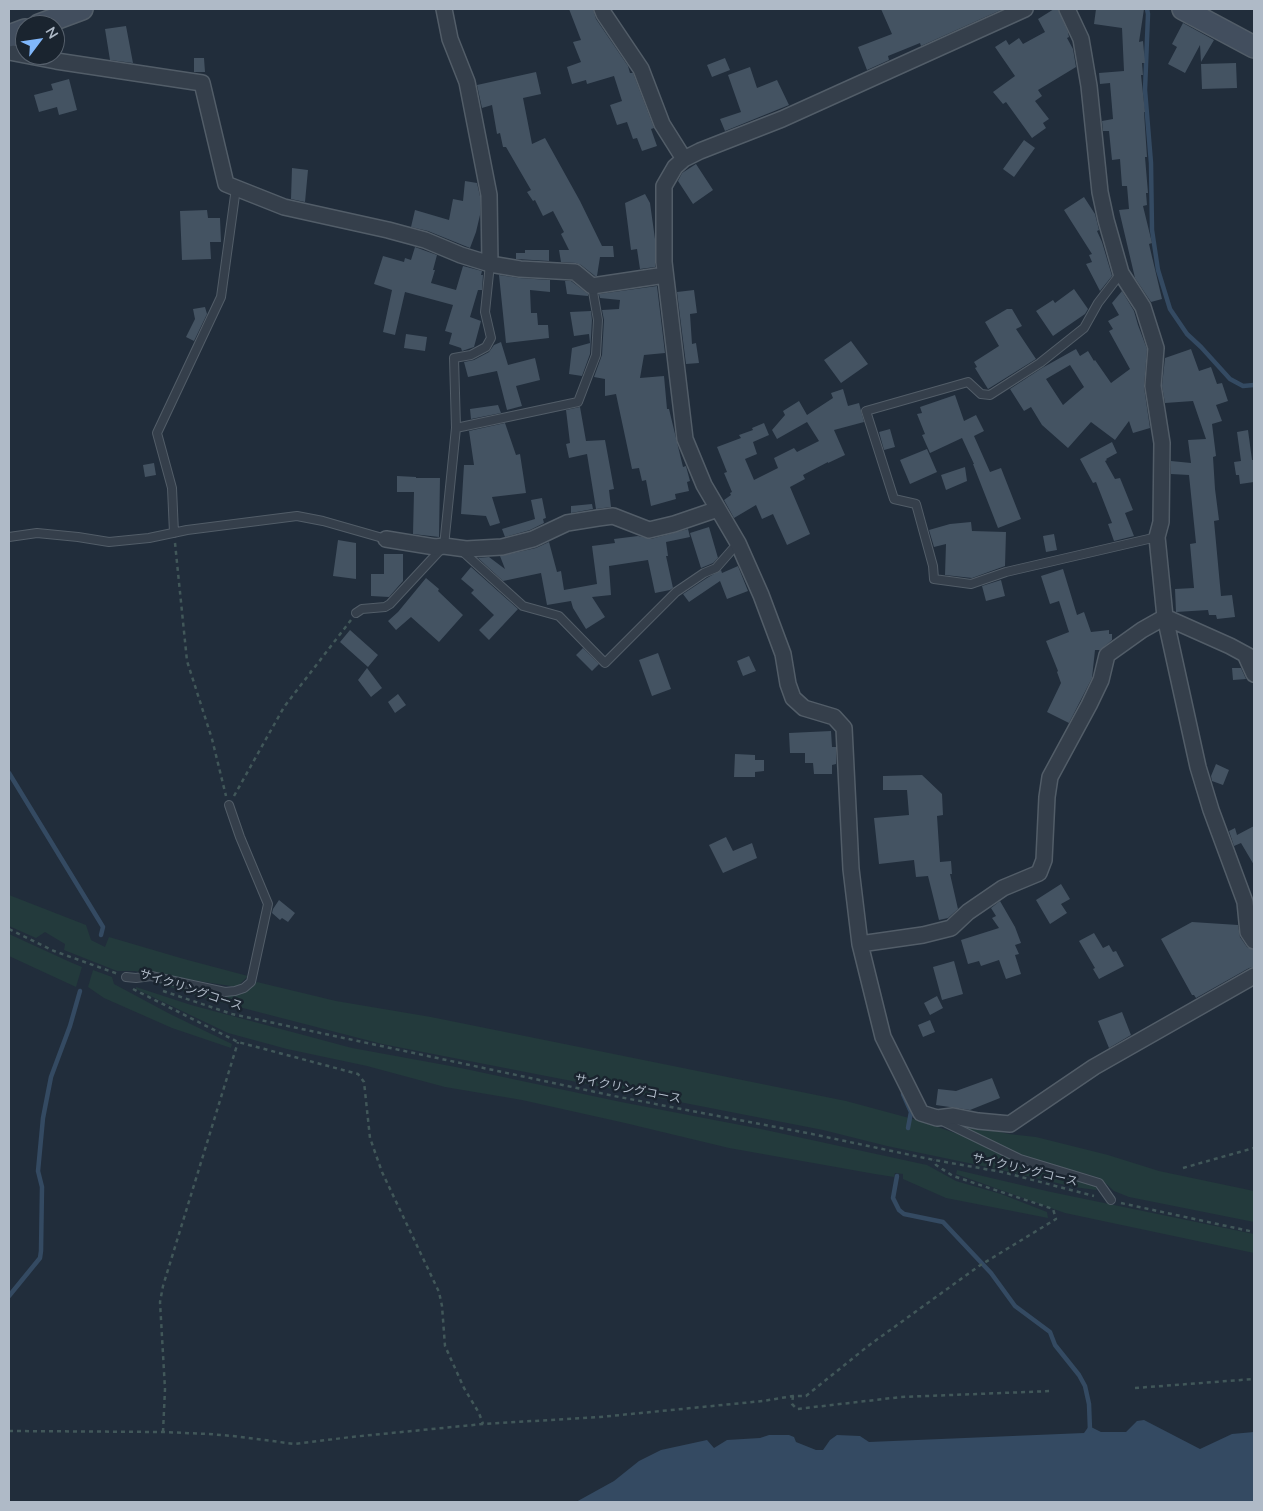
<!DOCTYPE html>
<html>
<head>
<meta charset="utf-8">
<style>
	body { margin:0 }
	#map { position:relative; width:1263px; height:1511px; overflow:hidden; background:#212d3b; font-family:Mulish,sans-serif }
	canvas { display:block }
	.frame { position:absolute; inset:0; border:10px solid #afbac7; pointer-events:none }
	.north { position:absolute; left:15px; top:15px; width:50px; height:50px; box-sizing:border-box; background:#1a242f; border:1px solid #56606c; border-radius:50%; rotate:59deg; font-size:14px; font-weight:700; line-height:20px; text-align:center; color:#afbac7 }
	.north::after { content:''; display:block; margin:auto; width:18px; height:22px; background:#80b7fb; clip-path:polygon(50% 0,100% 100%,50% 72%,0 100%) }
</style>
</head>
<body>
<div id="map">
<canvas width="1263" height="1511"></canvas>
<div class="frame"></div>
<div class="north">N</div>
</div>
<script>
const ctx = document.querySelector('canvas').getContext('2d');
ctx.lineJoin = 'round';
function fill(path, color) { ctx.fillStyle = color; ctx.fill(path, 'evenodd'); }
const poly = rows => new Path2D(rows.map(r => 'M' + r).join(''));
function trace(path, color, width, dash) { ctx.strokeStyle = color; ctx.lineWidth = width; ctx.lineCap = dash ? 'butt' : 'round'; ctx.setLineDash(dash || []); ctx.stroke(path); }
function write(font, color, halo, rows, align = 'center') {
  ctx.font = font + ' Mulish,"Noto Sans JP",sans-serif'; ctx.lineWidth = 5; ctx.setLineDash([]); ctx.textBaseline = 'middle'; ctx.strokeStyle = halo; ctx.fillStyle = color; for (const [text, x, y, turn = 0] of rows) {
    ctx.save(); ctx.translate(x, y); ctx.rotate((+turn || 0) * Math.PI / 180); ctx.textAlign = isNaN(turn) ? turn : align; if (halo) ctx.strokeText(text, 0, 0); ctx.fillText(text, 0, 0); ctx.restore();
  }
}
const green = poly([
	[9,895,86,925,91,940,105,947,109,937,184,959,248,976,237,987,134,971,117,971,64,950,65,944,45,932,36,938,9,926],
	[9,934,70,962,82,967,76,987,9,956],
	[93,970,112,977,114,984,170,1014,232,1044,231,1048,172,1028,104,998,88,987],
	[155,978,243,991,257,982,336,1001,431,1017,846,1101,924,1122,966,1137,1098,1187,1096,1190,1074,1187,997,1169,887,1146,823,1130,382,1044,208,999,154,982],
	[136,987,191,1005,352,1048,456,1067,621,1102,761,1129,927,1165,956,1181,1001,1194,1047,1212,1048,1218,946,1198,903,1179,903,1174,895,1173,894,1177,875,1174,729,1148,625,1123,522,1100,445,1087,367,1066,287,1049,228,1033,136,989],
	[951,1121,1009,1134,1036,1137,1108,1155,1159,1171,1254,1191,1254,1222,1129,1197,1114,1191,1100,1178,1023,1156],
	[957,1170,1051,1192,1254,1234,1254,1253,1065,1213,956,1174]
]);
const water = poly([
	[1144,1420,1200,1449,1232,1434,1254,1432,1254,1502,576,1502,614,1481,639,1461,661,1450,707,1440,714,1448,727,1440,760,1438,769,1435,789,1435,794,1437,796,1442,816,1450,823,1450,830,1440,837,1435,860,1436,869,1442,1084,1433,1089,1426,1101,1432,1126,1432,1137,1421]
]);
const stream = poly([
	[1147,9,1148,14,1145,90,1151,163,1152,230,1158,270,1170,309,1187,334,1201,347,1230,379,1243,386,1254,385],
	[9,773,103,927,101,935],
	[903,1094,911,1112,908,1128],
	[897,1176,893,1198,899,1210,904,1214,943,1222,991,1273,1015,1306,1050,1332,1055,1345,1079,1375,1085,1386,1089,1404,1090,1430],
	[9,1296,40,1258,41,1251,42,1187,38,1171,43,1118,51,1077,70,1026,80,991]
]);
const building = poly([
	[569,9,593,9,596,19,628,66,630,73,633,73,654,128,651,129,657,146,642,151,637,138,633,139,627,122,617,125,610,105,622,101,614,76,587,84,586,80,572,84,567,67,581,62,573,42,581,40],
	[881,9,1003,9,921,46,920,43,888,56,889,60,867,70,858,47,892,34],
	[1054,9,1058,9,1068,32,1069,37,1067,38,1073,49,1076,67,1038,90,1042,96,1035,101,1049,119,1043,123,1046,128,1032,138,1006,102,1003,104,993,92,1015,76,995,47,1006,40,1009,45,1019,38,1023,44,1045,32,1038,19],
	[1096,9,1144,9,1139,42,1143,41,1145,63,1142,63,1143,75,1141,75,1145,112,1144,112,1147,157,1145,157,1148,193,1146,193,1147,205,1143,206,1152,243,1149,244,1162,299,1151,302,1135,278,1119,210,1129,209,1127,186,1122,186,1120,159,1112,160,1109,131,1103,131,1102,121,1113,119,1110,83,1100,84,1099,73,1124,71,1122,28,1094,24],
	[1183,23,1214,40,1201,62,1200,45,1185,73,1168,64,1177,47,1172,44],
	[126,26,133,63,110,60,105,29],
	[194,58,204,58,205,72,194,72],
	[725,58,730,70,712,77,707,65],
	[1236,63,1237,88,1202,89,1201,64],
	[750,67,757,88,777,80,789,105,725,131,720,119,741,112,728,75],
	[536,72,541,94,523,98,532,144,545,138,580,201,602,246,613,246,614,257,600,257,597,276,595,276,581,265,576,263,561,262,559,250,569,250,561,234,564,232,553,211,543,216,535,200,533,201,527,192,531,190,506,147,503,147,500,133,497,134,492,105,482,108,477,85],
	[69,79,77,110,59,115,57,107,39,112,34,95,53,90,51,84],
	[1024,140,1035,148,1014,177,1003,169],
	[696,164,713,190,693,204,678,181,682,173],
	[292,168,308,170,305,202,291,199],
	[465,181,477,183,480,196,480,215,476,232,470,248,428,231,411,227,415,210,449,220,453,199,463,201],
	[645,194,650,203,655,239,655,267,640,269,637,249,631,250,625,203],
	[1084,197,1095,214,1099,230,1097,231,1102,242,1112,276,1100,291,1086,264,1092,262,1089,255,1092,254,1064,210],
	[207,210,208,218,220,218,221,242,210,242,211,259,182,260,180,211],
	[415,247,437,255,433,270,435,270,431,283,456,290,463,266,482,271,481,275,483,275,482,290,478,290,470,317,481,321,474,347,462,351,461,348,449,344,452,333,445,331,453,305,405,292,395,335,383,332,392,290,374,284,383,256,404,262,405,258,411,260],
	[525,250,549,250,549,261,516,259,516,253,525,253],
	[499,275,519,278,550,280,550,292,530,290,531,313,537,313,538,325,548,325,549,338,506,343],
	[565,281,571,281,588,294,588,296,567,294],
	[657,286,665,353,644,355,640,378,664,376,667,409,669,409,683,467,686,466,690,481,687,482,689,491,675,494,676,499,651,506,646,480,642,481,639,468,632,469,616,394,605,396,605,379,594,377,602,355,604,320,602,310,619,309,620,300,600,298,599,294],
	[1074,289,1088,309,1085,314,1053,336,1036,311,1053,300,1055,303],
	[694,290,697,313,690,314,692,344,696,343,699,363,686,364,677,292],
	[1122,291,1134,311,1138,325,1147,349,1144,387,1150,428,1133,433,1129,421,1115,440,1091,422,1068,448,1042,425,1031,407,1024,411,1010,389,1042,368,1076,349,1080,356,1088,351,1094,361,1095,360,1111,383,1130,369,1109,331,1113,329,1108,321,1119,315,1112,303],
	[1070,365,1084,387,1063,405,1046,379],
	[205,307,207,314,194,341,186,337,195,319,193,309],
	[1007,309,1012,309,1022,326,1016,329,1036,359,988,389,975,368,977,367,974,362,999,346,985,322],
	[591,311,592,320,590,354,582,376,569,374,572,348,590,343,589,334,574,336,570,312],
	[406,334,427,337,425,351,404,348],
	[851,341,868,364,841,383,824,360],
	[501,342,508,365,535,358,540,380,516,386,522,406,507,410,497,371,468,377,464,362,474,360,489,352,494,345],
	[1191,349,1199,371,1211,367,1217,384,1222,383,1228,401,1216,405,1222,421,1212,424,1216,456,1213,457,1215,489,1219,520,1214,521,1221,596,1232,595,1235,617,1217,619,1216,615,1209,615,1208,610,1176,612,1175,589,1194,588,1190,544,1196,543,1189,475,1171,474,1171,461,1191,463,1188,440,1206,439,1193,401,1165,403,1162,386,1165,358],
	[843,389,848,406,859,403,864,422,834,430,845,455,828,463,828,462,803,475,805,479,790,487,810,534,787,545,773,514,762,519,756,505,734,518,724,500,731,495,730,493,732,492,724,473,727,472,717,447,741,438,739,435,753,430,752,428,764,423,769,435,753,442,757,454,745,459,754,480,778,468,774,458,794,448,797,452,819,441,807,422,777,439,772,430,785,415,783,411,799,401,807,415,833,398,831,393],
	[955,395,964,421,976,415,984,431,974,436,990,472,1001,468,1021,519,998,528,973,464,974,464,962,438,930,453,922,435,925,434,917,414,922,413,920,407],
	[498,405,501,413,471,419,470,409],
	[580,407,586,441,605,440,614,489,609,490,611,507,596,509,587,454,569,458,566,444,570,443,566,410],
	[505,423,516,455,520,454,526,493,492,497,500,523,490,526,486,516,461,514,464,465,474,465,469,431],
	[890,429,895,447,884,450,879,432],
	[1248,430,1252,460,1254,460,1254,482,1240,484,1239,475,1236,475,1234,462,1241,461,1237,432],
	[1112,442,1117,453,1106,459,1107,460,1105,461,1115,479,1120,478,1133,510,1125,513,1134,536,1114,541,1108,524,1112,523,1096,482,1093,483,1080,459],
	[927,449,937,472,910,484,900,460],
	[154,463,156,475,145,477,143,465],
	[965,467,967,481,946,490,941,475],
	[397,476,416,477,416,478,440,478,439,537,413,534,414,492,397,492],
	[542,498,546,518,543,519,544,523,530,530,505,537,502,529,535,519,531,500],
	[592,504,593,509,571,513,571,506],
	[971,522,972,531,1006,532,1005,566,972,578,945,575,946,544,934,547,929,530,950,524],
	[709,527,718,558,713,563,701,568,690,533],
	[688,529,690,537,666,542,668,556,666,556,673,588,670,590,655,593,648,560,609,566,611,595,592,597,605,617,586,629,573,608,571,601,547,605,541,573,503,581,478,558,489,557,505,569,500,556,536,548,549,542,557,572,561,571,564,590,597,584,592,546,615,543,614,539,638,536,651,539],
	[1054,534,1057,550,1046,552,1043,536],
	[338,540,356,543,356,579,333,576],
	[384,554,403,554,403,581,389,597,371,596,371,574,384,574],
	[738,566,748,591,727,599,720,581,689,602,683,594,707,578,721,570,722,573],
	[471,567,518,609,489,640,479,630,494,615,471,593,474,590,461,579],
	[1063,569,1077,615,1084,612,1091,632,1109,630,1109,634,1112,634,1112,640,1100,650,1095,650,1092,678,1069,723,1047,712,1061,683,1057,672,1058,671,1046,641,1069,632,1059,601,1050,604,1041,576],
	[426,578,439,589,438,591,463,615,439,642,411,617,396,630,388,621,398,612],
	[1001,580,1005,596,986,601,982,586],
	[350,630,378,655,368,667,340,642],
	[583,648,599,664,592,671,576,655],
	[658,653,671,689,652,696,639,660],
	[749,656,756,671,743,676,737,661],
	[367,668,382,688,371,697,358,680],
	[1232,668,1241,668,1246,679,1233,680],
	[398,694,406,705,395,713,388,702],
	[831,731,832,747,836,747,836,764,832,765,832,774,814,774,813,763,805,763,805,753,790,753,789,733],
	[735,754,755,755,755,760,764,760,764,771,755,772,755,777,734,777],
	[1216,764,1229,770,1223,785,1212,781,1211,776],
	[922,775,942,794,943,815,937,816,940,862,951,861,952,874,950,874,958,909,948,918,939,920,928,876,916,877,914,860,879,864,874,818,909,815,907,790,883,790,883,776],
	[1254,826,1254,865,1241,843,1234,846,1229,831,1235,828,1237,835],
	[726,837,733,851,752,843,757,858,723,873,709,845],
	[1061,884,1070,899,1061,904,1067,913,1050,924,1036,900],
	[279,900,295,913,288,922,282,918,280,920,272,913,273,909],
	[1000,901,1015,927,1021,943,1015,945,1019,954,1015,955,1021,974,1006,979,999,960,981,966,979,961,968,964,961,940,999,928,992,918,996,916,991,908],
	[1192,922,1238,925,1240,937,1247,947,1254,950,1254,967,1249,968,1196,998,1194,995,1192,995,1161,939],
	[1094,933,1103,948,1109,945,1113,952,1116,951,1124,966,1099,979,1093,969,1095,968,1079,941],
	[954,961,963,994,942,1000,933,967],
	[937,996,943,1008,930,1015,924,1003],
	[1122,1012,1131,1035,1109,1048,1098,1021],
	[930,1020,935,1032,923,1037,918,1025],
	[992,1078,1000,1098,970,1110,936,1105,938,1089,956,1091]
]);
const path = poly([
	[175,543,187,661,212,739,226,796],
	[234,796,284,707,351,620],
	[9,929,54,951,118,974],
	[133,989,238,1042,358,1074,364,1082,370,1138,382,1172,439,1292,442,1306,445,1346,464,1388,479,1413,483,1424],
	[163,991,232,1014,614,1096,812,1134,934,1160,1002,1172,1094,1196],
	[1183,1168,1254,1148],
	[1121,1203,1254,1232],
	[1135,1388,1254,1379],
	[793,1396,792,1404,797,1409,901,1397,1052,1391],
	[9,1431,163,1432,209,1434,233,1436,295,1444,351,1437,483,1424,600,1417,763,1401,793,1396,806,1396,868,1346,979,1266,1056,1219,1053,1209,953,1176,936,1165,934,1160],
	[163,1432,165,1389,160,1302,163,1286,238,1042]
]);
const lane = poly([
	[1121,273,1098,303,1084,328,1040,363,990,395,981,394,968,382,866,411,894,499,916,504,933,566,934,579,971,584,1006,572,1157,537],
	[456,428,578,402,596,355,598,320,592,286],
	[174,533,172,488,157,433,221,297,236,188],
	[9,537,37,533,78,537,109,542,149,538,187,530,297,516,323,521,386,539],
	[461,550,523,606,559,616,605,663,676,592,704,573,716,568,738,543],
	[356,613,362,609,385,607,390,604,444,546,456,428,454,358,471,355,486,347,491,338,485,312,490,264],
	[126,977,136,978,151,976,225,992,235,991,244,988,251,982,268,904,240,837,229,805],
	[940,1120,1020,1159,1099,1183,1111,1200]
]);
const street = poly([
	[444,9,450,39,467,82,489,195,490,264],
	[602,9,604,14,641,69,662,124,684,159],
	[1025,9,782,119,700,151,684,159,675,167,664,186,664,262,685,439,704,485,738,543,761,595,783,654,788,684,793,698,804,708,834,717,844,728,851,869,860,944,883,1037,921,1113,937,1118,953,1116,978,1121,1010,1124,1094,1067,1254,976],
	[1067,9,1081,39,1089,86,1100,192,1106,220,1121,273,1143,307,1156,348,1153,386,1162,443,1161,522,1157,537,1165,617,1198,767,1211,810,1245,902,1248,932,1254,941],
	[9,52,56,61,202,83,226,184,284,207,388,230,425,240,461,255,490,264,520,269,575,272,592,286,665,275],
	[386,539,435,547,444,546,466,549,502,547,533,539,567,523,598,518,613,516,649,530,674,524,718,509],
	[1165,617,1230,646,1254,659],
	[1245,654,1254,674],
	[860,944,923,935,951,928,968,912,1003,888,1039,873,1044,860,1047,797,1050,777,1089,705,1101,680,1107,655,1142,630,1165,617]
]);
const secondary = poly([
	[1183,9,1254,47],
	[39,25,82,9],
	[9,36,25,30]
]);
const streetNames = [
	["サイクリングコース",191,990,18],
	["サイクリングコース",628,1089,11],
	["サイクリングコース",1025,1170,13]
];
fill(green, '#233a3c');
fill(water, '#344a62');
trace(stream, '#344a62', 4.5);
fill(building, '#445362');
trace(lane, '#525d68', 10);
trace(street, '#525d68', 18);
trace(secondary, '#525d68', 24);
trace(path, '#415759', 2.5, [4, 4]);
trace(lane, '#353f4b', 8);
trace(street, '#353f4b', 15);
trace(secondary, '#424e5e', 21);
write('12px', '#afbac7', '#1a242f', streetNames);
</script>
</body>
</html>
